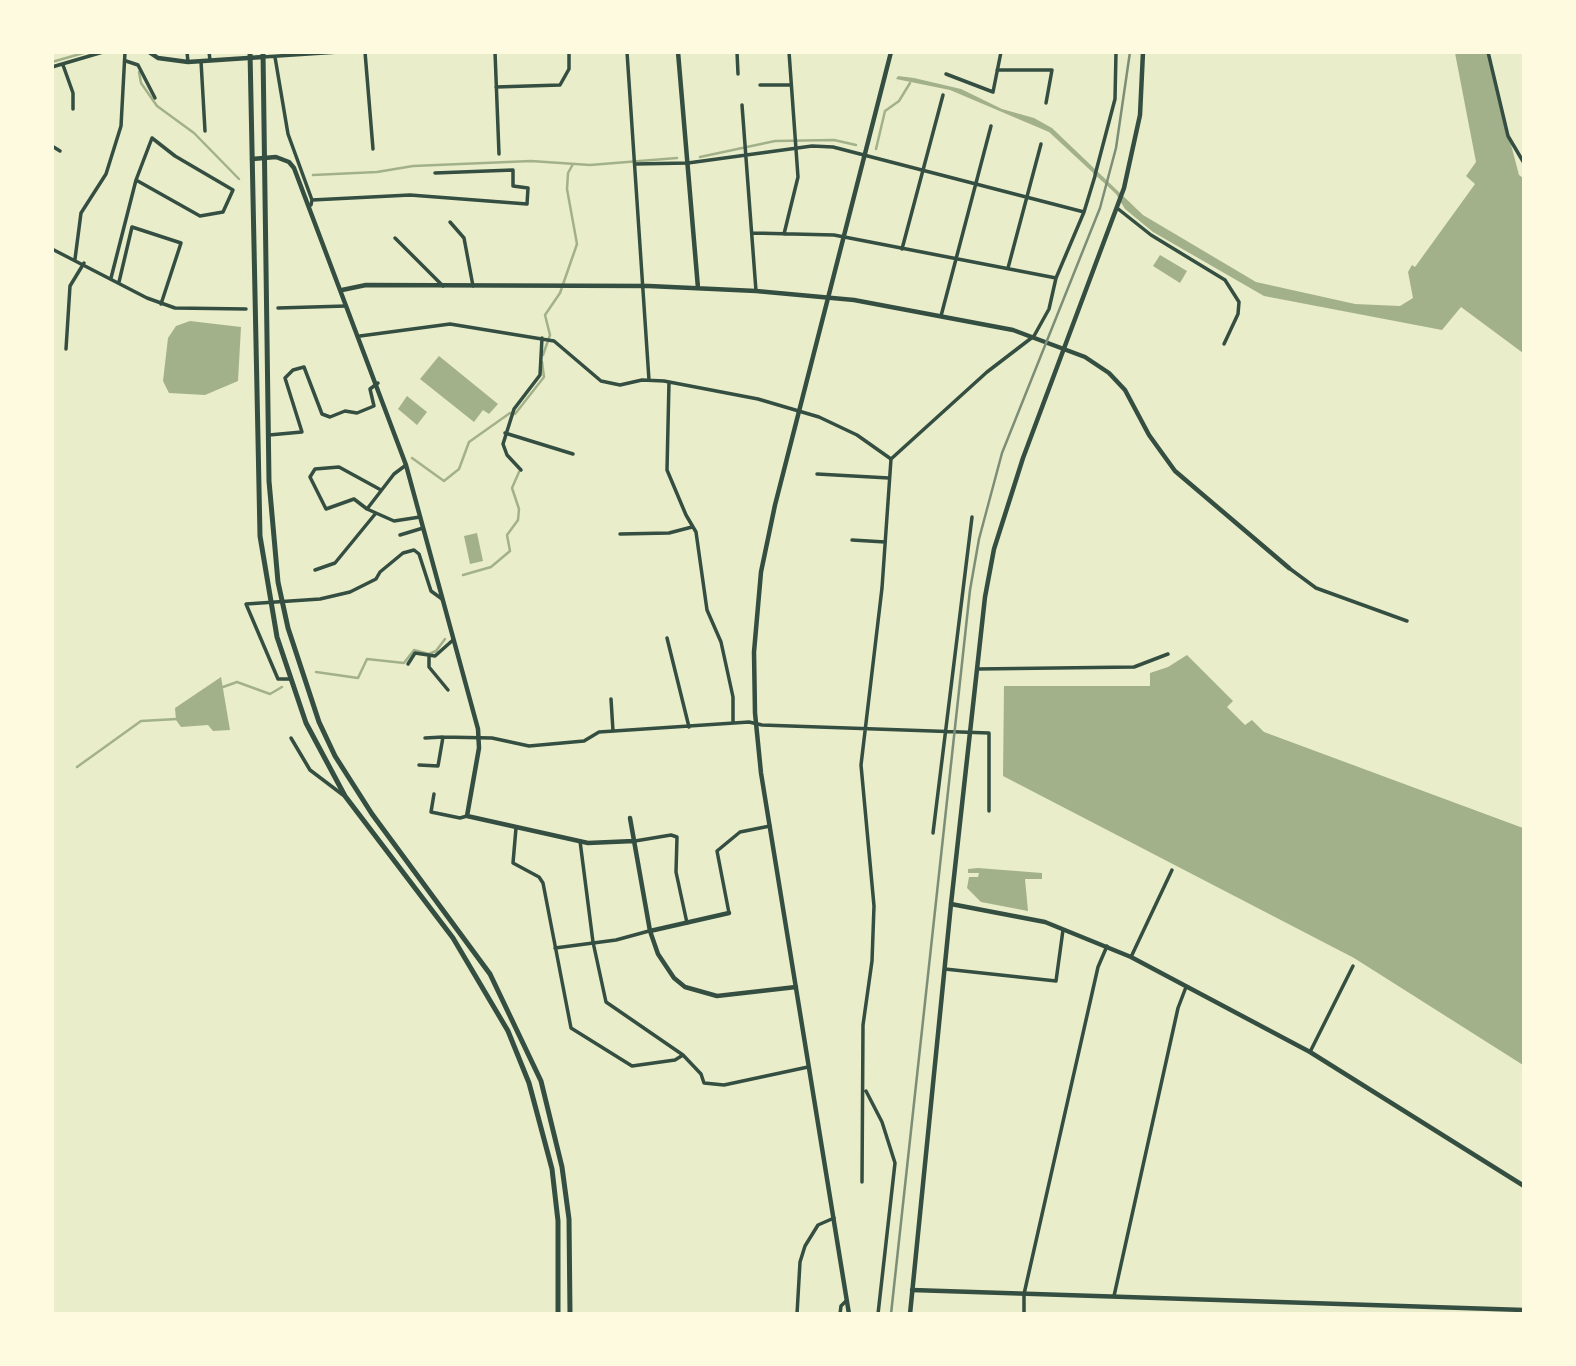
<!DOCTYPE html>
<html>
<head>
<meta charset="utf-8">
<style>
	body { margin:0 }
	#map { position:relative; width:1576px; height:1366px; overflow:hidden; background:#e9edc9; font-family:Karla,sans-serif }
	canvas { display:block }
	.frame { position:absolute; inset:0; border:54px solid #fefae0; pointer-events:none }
</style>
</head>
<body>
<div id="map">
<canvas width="1576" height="1366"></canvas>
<div class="frame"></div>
</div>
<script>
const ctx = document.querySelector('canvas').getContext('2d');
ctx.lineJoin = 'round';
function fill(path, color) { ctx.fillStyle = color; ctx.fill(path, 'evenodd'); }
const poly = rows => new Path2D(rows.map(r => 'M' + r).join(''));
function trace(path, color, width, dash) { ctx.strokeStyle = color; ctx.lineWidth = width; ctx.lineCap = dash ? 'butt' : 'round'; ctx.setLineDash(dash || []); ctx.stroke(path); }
const water = poly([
	[1455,53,1487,53,1519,175,1523,178,1523,353,1461,307,1442,330,1264,296,1153,232,1125,209,1116,194,1049,132,950,90,896,79,898,76,914,78,961,89,1002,109,1034,118,1052,128,1143,215,1256,282,1355,304,1400,306,1413,298,1408,272,1412,265,1415,267,1475,184,1466,176,1476,162],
	[1160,255,1187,271,1180,283,1153,266],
	[190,321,241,327,238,381,205,395,169,393,163,381,168,338,176,326],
	[439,356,498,404,489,414,483,410,474,422,420,379],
	[407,396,427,412,417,425,398,409],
	[477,533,483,561,470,564,464,536],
	[1187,655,1233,701,1227,707,1245,725,1252,720,1264,732,1523,828,1523,1065,1354,958,1003,776,1004,686,1150,686,1150,673,1168,667],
	[221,677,230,730,213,731,208,725,181,727,176,720,175,708],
	[978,868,1042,873,1042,879,1025,879,1028,911,981,902,967,888,969,877,978,877,979,873,968,873,968,869]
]);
const stream = poly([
	[52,62,87,52],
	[139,72,141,83,157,106,194,133,239,179],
	[876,149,885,111,899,101,910,83],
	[700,157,775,141,834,140,856,145],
	[313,175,377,172,413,166,531,161,590,165,677,158],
	[543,355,550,335,545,315,560,293,577,244,567,189,568,173,573,164],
	[412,458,444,481,459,469,469,442,510,413,515,414,544,377,542,362],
	[463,575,491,567,510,551,507,535,518,520,519,509,512,488,519,472],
	[316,672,358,678,367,659,404,663,414,650,429,654,436,651,445,639],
	[223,687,237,682,270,694,282,687],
	[77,767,141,721,177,719]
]);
const minor = poly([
	[187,52,188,62],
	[209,52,210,60],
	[365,52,373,149],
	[495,52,499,154],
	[627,52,649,380],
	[737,52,738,74],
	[1488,52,1508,136,1524,163],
	[263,57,339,52],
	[275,57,288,134,312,200],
	[126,61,138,65,155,98],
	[201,61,205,131],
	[63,65,73,93,73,109],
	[52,67,103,52],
	[997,70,1052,70,1046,103],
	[946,74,993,92,1001,52],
	[760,85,791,85],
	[496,87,560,85,569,69,569,52],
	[742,105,756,291],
	[52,146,60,151],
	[635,164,688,163,812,146,833,147,1084,212],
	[1095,175,1115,99,1116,52],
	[311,205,312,200,410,195,527,204,528,188,513,186,513,170,435,173],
	[1117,208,1151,235,1225,280,1239,302,1238,314,1224,344],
	[450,222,464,238,473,286],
	[753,233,834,235,1056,278],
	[784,234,798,177,789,52],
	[395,238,443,286],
	[52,249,147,298,175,308,246,309],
	[902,249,943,95],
	[75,259,81,213,106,174,121,126,125,52],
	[1008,268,1041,144],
	[111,278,136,180,152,138,175,156,233,190,223,212,200,216,136,180],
	[119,282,132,227,181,243,161,304],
	[278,308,346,306],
	[941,316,991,126],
	[360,336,450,324,554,341,601,381,620,385,642,380,664,381,758,399,819,417,857,435,891,459],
	[66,349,70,286,84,263],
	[669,382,667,470,686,515,696,532,707,610,721,642,733,697,733,722],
	[505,433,573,454],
	[269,435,302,432,285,378,293,370,304,367,322,414,330,417,345,411,357,413,374,406,370,389,378,383],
	[891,459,987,372,1034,336,1049,309,1056,278,1084,212,1095,176],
	[521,470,507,455,503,444,514,409,540,375,542,338],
	[817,474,889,478],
	[381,490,339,467,315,469,310,477,326,509,354,499,367,509,394,521,420,517],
	[367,509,394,474,406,465],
	[620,534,669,533,692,527],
	[400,535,423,528],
	[852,540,885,542],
	[1289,568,1316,588,1407,621],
	[315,570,335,563,376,513],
	[667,638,689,727],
	[429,657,429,667,448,690],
	[408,664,415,653,435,656,453,640],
	[977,669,1134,667,1168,654],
	[290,679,278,679,246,604,320,599,350,592,376,579,380,572,403,553,414,550,419,554,431,591,442,599],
	[611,699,613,731],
	[443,737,492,738,529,746,584,741,599,732,749,722,762,725,989,733,989,811],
	[291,738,310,770,343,795],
	[419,765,438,766,443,737,425,738],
	[434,794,431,812,460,818,467,816],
	[516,828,513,863,539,877,543,883,571,1028,632,1066,675,1060,683,1055],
	[933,833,972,517],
	[580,841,593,942,606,1002,683,1055,701,1074,704,1083,724,1085,808,1067],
	[635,841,671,835,677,837,676,872,687,923],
	[729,913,717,851,740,832,770,826],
	[555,948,616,940,649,931],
	[1131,957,1172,870],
	[945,969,1056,981,1063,930],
	[1310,1052,1353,966],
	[866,1091,882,1122,895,1163,878,1314],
	[862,1182,863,1025,872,961,874,906,861,765,882,588,891,459],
	[1114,1296,1178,1008,1186,987],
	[797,1314,800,1262,805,1246,818,1225,834,1218],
	[840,1314,841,1306,846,1301],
	[1024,1314,1024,1294,1098,967,1107,946]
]);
const tertiary = poly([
	[149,52,158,58,188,62,263,57],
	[678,52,698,288],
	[252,159,276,157,289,162,294,168,406,465,478,729,479,748,467,816,588,843,634,841],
	[342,290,366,285,649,286,756,291,854,300,1013,330,1085,357,1109,373,1125,390,1149,435,1175,471,1289,568],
	[630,818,650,931,658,954,674,978,685,987,717,996,796,987],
	[951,904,1045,922,1131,957,1310,1052,1524,1186],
	[650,931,729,913],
	[912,1290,1524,1310]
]);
const secondary = poly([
	[849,1314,761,773,755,713,754,652,761,572,775,505,891,52],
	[910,1314,951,904,985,597,994,549,1023,458,1124,188,1140,115,1143,52]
]);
const trunk = poly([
	[250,52,260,536,277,637,306,723,345,796,453,938,508,1031,529,1083,552,1169,558,1221,558,1314],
	[263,52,269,481,278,582,288,628,319,722,335,756,372,814,490,974,541,1081,562,1167,569,1219,570,1314]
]);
const rail = poly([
	[891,1314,970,590,979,539,1002,453,1100,208,1116,148,1130,52]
]);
fill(water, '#a3b18a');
trace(stream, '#a3b18a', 2.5);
trace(minor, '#344e41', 3.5);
trace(tertiary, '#344e41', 4.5);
trace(secondary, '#344e41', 4.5);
trace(trunk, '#344e41', 5);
trace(rail, '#7c8e77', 2.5);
</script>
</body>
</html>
